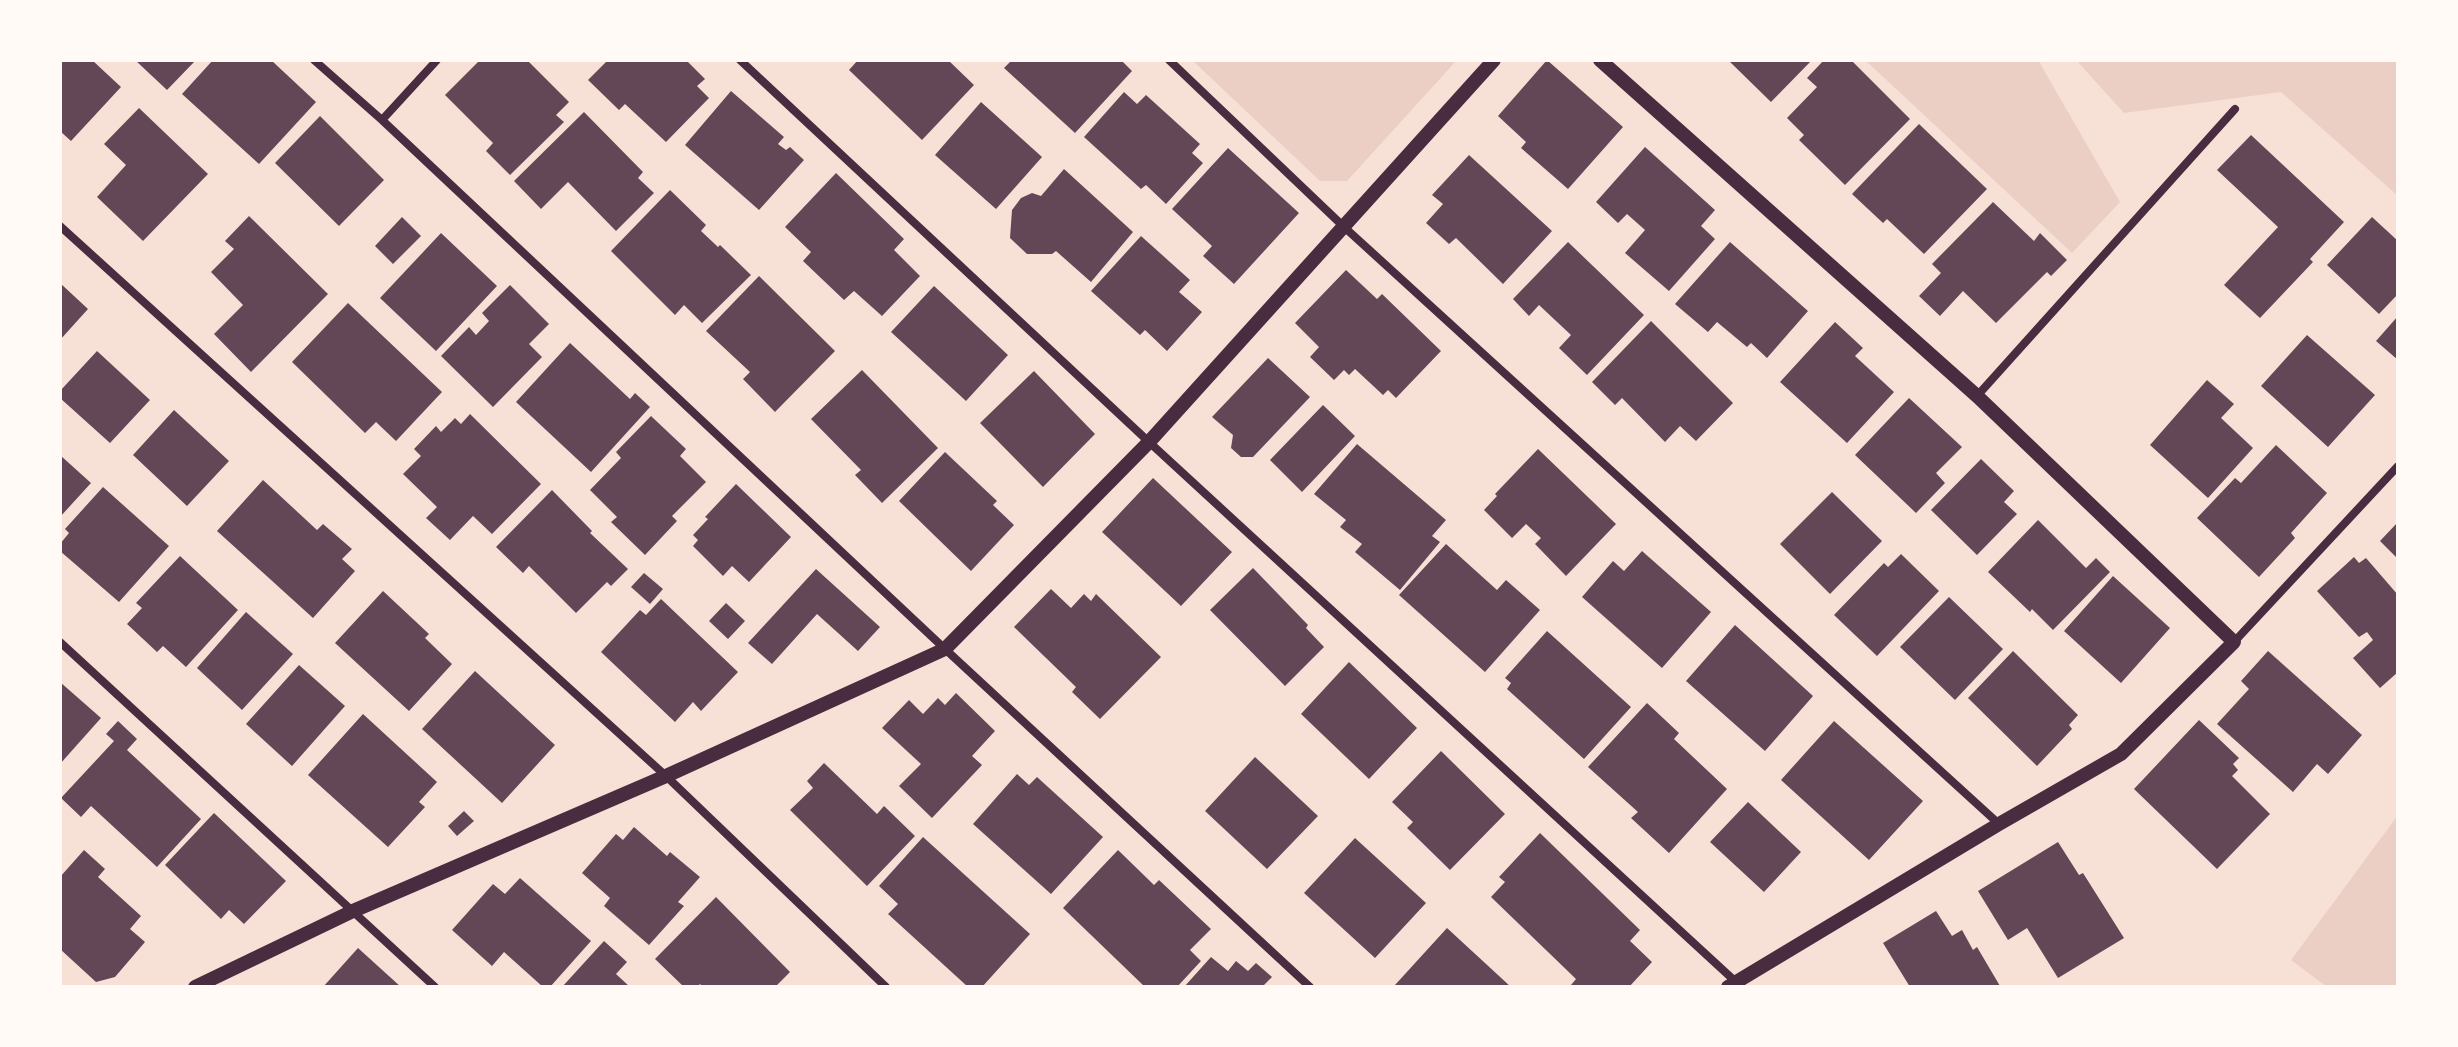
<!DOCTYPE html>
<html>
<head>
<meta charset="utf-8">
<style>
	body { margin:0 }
	#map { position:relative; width:2458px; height:1047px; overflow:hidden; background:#f7e1d7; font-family:"IBM Plex Serif",serif }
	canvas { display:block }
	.frame { position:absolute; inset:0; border:62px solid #fffaf5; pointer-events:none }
</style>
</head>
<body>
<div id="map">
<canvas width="2458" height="1047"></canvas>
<div class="frame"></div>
</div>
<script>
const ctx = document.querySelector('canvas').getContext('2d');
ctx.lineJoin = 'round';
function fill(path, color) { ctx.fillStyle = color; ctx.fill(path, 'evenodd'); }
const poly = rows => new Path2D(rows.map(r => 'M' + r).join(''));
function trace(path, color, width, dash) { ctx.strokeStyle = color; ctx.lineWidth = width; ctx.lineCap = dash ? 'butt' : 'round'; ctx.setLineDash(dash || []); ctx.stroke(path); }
const green = poly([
	[1192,60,1457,60,1347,181,1320,181],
	[1865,60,2038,60,2120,202,2072,253],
	[2076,60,2398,60,2398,196,2281,92,2124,113],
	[2398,815,2398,987,2327,987,2291,960]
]);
const building = poly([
	[60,60,92,60,121,87,71,141,60,131],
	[135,60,196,60,167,90],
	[213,60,271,60,316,102,259,164,182,94],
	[480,60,527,60,569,102,556,115,564,122,510,175,486,151,493,143,445,95],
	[608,60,686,60,705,79,697,86,709,98,666,142,625,104,619,110,588,80],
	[858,60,948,60,974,85,922,140,849,70],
	[1012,60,1121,60,1132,71,1075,133,1004,68],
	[1547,60,1623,127,1568,189,1521,148,1526,142,1498,116],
	[1728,60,1812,60,1771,102],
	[1824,60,1851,60,1910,119,1845,185,1799,140,1804,135,1787,118,1817,87,1807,78],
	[731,91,784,137,778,144,786,150,790,147,804,160,759,210,685,145],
	[1124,92,1137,104,1146,95,1200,144,1192,153,1203,163,1166,204,1146,185,1141,189,1084,137],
	[981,102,1042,157,996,209,935,155],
	[139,108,208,174,143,241,97,197,126,165,104,144],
	[584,112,643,172,638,178,654,193,616,231,568,182,541,209,514,181],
	[320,116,384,180,339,226,275,163],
	[1919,124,1987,189,1924,254,1887,219,1883,223,1852,194],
	[2251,135,2344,222,2310,259,2313,262,2260,318,2224,285,2278,227,2217,170],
	[1645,147,1715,210,1701,226,1715,239,1669,291,1625,253,1645,230,1627,214,1618,223,1596,202],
	[1228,148,1299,213,1234,284,1203,256,1212,246,1172,209],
	[1469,155,1552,231,1503,284,1456,238,1449,244,1426,223,1443,204,1432,195],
	[1064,169,1133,232,1091,282,1056,251,1052,254,1027,254,1010,238,1012,210,1021,198,1032,193,1041,196],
	[836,173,904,239,894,250,920,276,882,316,854,291,844,300,803,261,811,252,785,227],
	[670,190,706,225,701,231,718,247,720,245,751,275,702,323,684,305,675,315,611,251],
	[1993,202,2034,241,2040,233,2067,260,2051,276,2047,272,1996,323,1963,291,1940,316,1919,296,1941,273,1932,264],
	[249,216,328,294,251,372,214,334,243,305,211,272,234,249,225,241],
	[402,217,421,236,393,264,375,246],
	[2372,217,2398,241,2398,294,2379,314,2327,265],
	[441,233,497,286,436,351,380,298],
	[1141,236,1190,280,1179,292,1202,312,1167,351,1145,330,1140,335,1091,291],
	[1568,242,1644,315,1587,375,1559,348,1571,335,1539,305,1529,316,1513,299],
	[1730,242,1808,311,1767,358,1751,343,1747,347,1717,322,1708,332,1675,304],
	[1346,270,1377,299,1382,294,1441,351,1396,398,1388,390,1383,395,1355,369,1349,375,1344,370,1334,380,1310,357,1319,347,1295,323],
	[759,276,835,351,775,412,743,379,750,372,706,331],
	[60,283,88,309,60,340],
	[510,285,549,324,529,344,542,357,493,407,441,356,469,327,476,335,489,321,482,313],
	[934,286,1008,355,966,401,891,332],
	[348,303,442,392,396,441,376,422,365,433,292,362],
	[2398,316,2398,360,2376,341],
	[1651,321,1733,403,1696,441,1680,426,1665,442,1622,398,1615,405,1592,382],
	[1835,322,1863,348,1855,356,1894,392,1847,443,1780,382],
	[2307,335,2375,395,2328,447,2261,386],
	[570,343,630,399,635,393,650,407,591,472,516,402],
	[97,351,150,400,110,443,60,398,60,391],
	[1268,358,1310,397,1253,457,1241,457,1231,448,1233,435,1212,417],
	[862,370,938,448,882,503,855,475,861,470,811,419],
	[1034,371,1095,434,1043,487,980,423],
	[2207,380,2234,404,2221,418,2253,448,2208,498,2150,445],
	[1909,398,1962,447,1936,473,1945,483,1916,513,1855,455],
	[1323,405,1355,436,1302,492,1270,460],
	[174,410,229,461,187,506,133,455],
	[470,414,541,484,492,534,473,516,450,540,426,518,437,507,403,474,421,456,414,449,436,426,441,432,455,418,461,424],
	[651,416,686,449,680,456,706,482,672,516,677,521,645,555,611,522,617,517,590,490,621,458,616,452],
	[1357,444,1446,520,1432,536,1440,542,1400,590,1355,552,1362,544,1340,527,1346,520,1314,494],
	[2276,445,2327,493,2291,533,2295,538,2259,577,2197,518,2235,478,2241,483],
	[1538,449,1616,524,1566,576,1535,544,1541,538,1526,524,1512,538,1484,510,1497,496,1495,494],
	[945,452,997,501,993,505,1014,525,971,571,899,501],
	[60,455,91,483,60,517],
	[1981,459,2014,491,2004,502,2017,514,1977,555,1931,510],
	[1153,478,1232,552,1181,606,1102,532],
	[263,480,317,530,323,524,352,549,342,559,355,571,313,618,217,531],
	[736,484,791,537,749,582,732,566,723,576,693,546,698,540,693,535,708,519,705,517],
	[103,487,169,546,119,602,60,551,60,544,69,533,65,529],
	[552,490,592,531,590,533,628,569,611,586,607,582,576,613,529,566,523,573,496,547],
	[1832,492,1882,541,1830,594,1780,544],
	[2038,520,2086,568,2096,558,2110,572,2053,630,2032,609,2030,612,1988,572],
	[2398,522,2398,559,2380,541],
	[1446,544,1497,590,1506,580,1540,610,1485,672,1399,595],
	[1642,551,1711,612,1662,668,1582,597,1613,561,1624,571],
	[1901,554,1939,591,1877,656,1834,615,1884,563,1888,567],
	[180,556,238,610,186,667,163,646,157,652,127,624,142,608,136,603],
	[2354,557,2359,563,2366,558,2398,595,2398,672,2380,688,2353,658,2373,640,2367,632,2359,637,2317,591],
	[1253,568,1308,625,1306,628,1324,647,1285,686,1210,610],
	[816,569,880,627,858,651,817,614,772,664,748,643],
	[644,573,663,589,650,604,631,587],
	[2113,576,2170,628,2121,683,2064,631],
	[1051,589,1071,608,1084,594,1091,601,1096,594,1161,657,1100,719,1072,692,1076,687,1014,627],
	[383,591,429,634,425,638,452,664,409,711,335,643],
	[1949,597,2003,649,1955,700,1900,647],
	[661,599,738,672,701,711,693,702,675,722,601,652,640,610,646,615],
	[726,603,745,621,728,639,709,621],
	[246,612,293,654,242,710,197,668],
	[1735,625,1813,696,1765,751,1686,681],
	[1547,631,1631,707,1584,759,1507,689,1511,683,1505,678],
	[2013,651,2078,715,2069,725,2072,729,2037,766,1968,698],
	[2268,651,2362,735,2328,774,2317,764,2293,792,2217,724,2249,689,2241,681],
	[1349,662,1417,728,1369,779,1301,714],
	[299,665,345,706,292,766,246,724],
	[475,671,555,745,502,803,422,729],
	[60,682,101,718,60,764],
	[956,693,995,731,972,756,982,765,932,818,899,786,921,764,882,728,909,700,923,714,938,698,945,705],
	[1647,703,1679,733,1674,739,1727,789,1669,853,1631,818,1638,812,1588,767],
	[363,714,437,782,419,802,425,807,388,847,308,775],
	[2199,720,2239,758,2233,764,2238,770,2232,776,2270,814,2217,869,2134,789],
	[118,721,137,739,127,750,201,819,157,867,91,806,81,817,61,798,114,741,106,734],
	[1834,721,1923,801,1869,860,1781,780],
	[1441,751,1505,814,1450,870,1407,828,1413,822,1392,802],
	[1255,757,1318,816,1267,869,1205,811],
	[824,763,877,814,884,806,915,836,867,886,790,810,813,788,807,781],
	[1017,774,1029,785,1037,777,1103,837,1051,894,973,824],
	[1748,802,1801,852,1764,892,1710,842],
	[464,811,474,821,457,836,448,826],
	[214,813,286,881,244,924,229,910,221,919,165,865],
	[634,827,667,856,670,852,700,877,678,902,684,906,649,945,604,906,610,898,582,873,616,834,623,840],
	[1540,833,1640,930,1630,941,1652,962,1629,987,1573,987,1571,985,1576,979,1491,897,1505,882,1499,877],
	[923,837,1030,934,982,987,968,987,888,914,898,904,879,886],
	[1355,838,1426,903,1375,958,1304,893],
	[2058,842,2079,875,2083,873,2124,938,2058,978,2027,928,2008,940,1978,891],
	[84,850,105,869,98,877,141,916,130,929,145,942,115,977,96,982,60,949,60,877],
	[1118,850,1154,885,1159,880,1211,929,1190,950,1201,961,1177,987,1145,987,1063,908],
	[520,878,591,941,550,987,543,987,504,952,492,966,452,930,493,884,505,894],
	[716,897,790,972,775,987,703,987,700,984,697,987,684,987,655,959],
	[1936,911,1952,936,1962,930,1973,950,1977,947,2000,986,1910,987,1883,943],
	[1447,928,1511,987,1395,985],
	[604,941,627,962,616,974,630,987,562,987],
	[358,948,401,987,323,987],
	[1211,957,1228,971,1236,961,1248,971,1256,963,1272,977,1264,985,1266,987,1184,987]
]);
const minor = poly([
	[314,60,382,120,945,649,1310,987],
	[740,60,1149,442,1736,982],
	[1169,60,1343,226,1999,824],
	[382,120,437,60],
	[60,226,666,776,886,987],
	[1977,396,2235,109],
	[60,642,435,987],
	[2234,642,2398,466]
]);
const tertiary = poly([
	[1600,60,1977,396,2234,642,2121,754,1999,824,1728,987],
	[195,987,353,911,666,776,945,649,1149,442,1494,60]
]);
fill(green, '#ebcfc5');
fill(building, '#644757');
trace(minor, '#4a2c40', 8);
trace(tertiary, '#4a2c40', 14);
</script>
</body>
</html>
